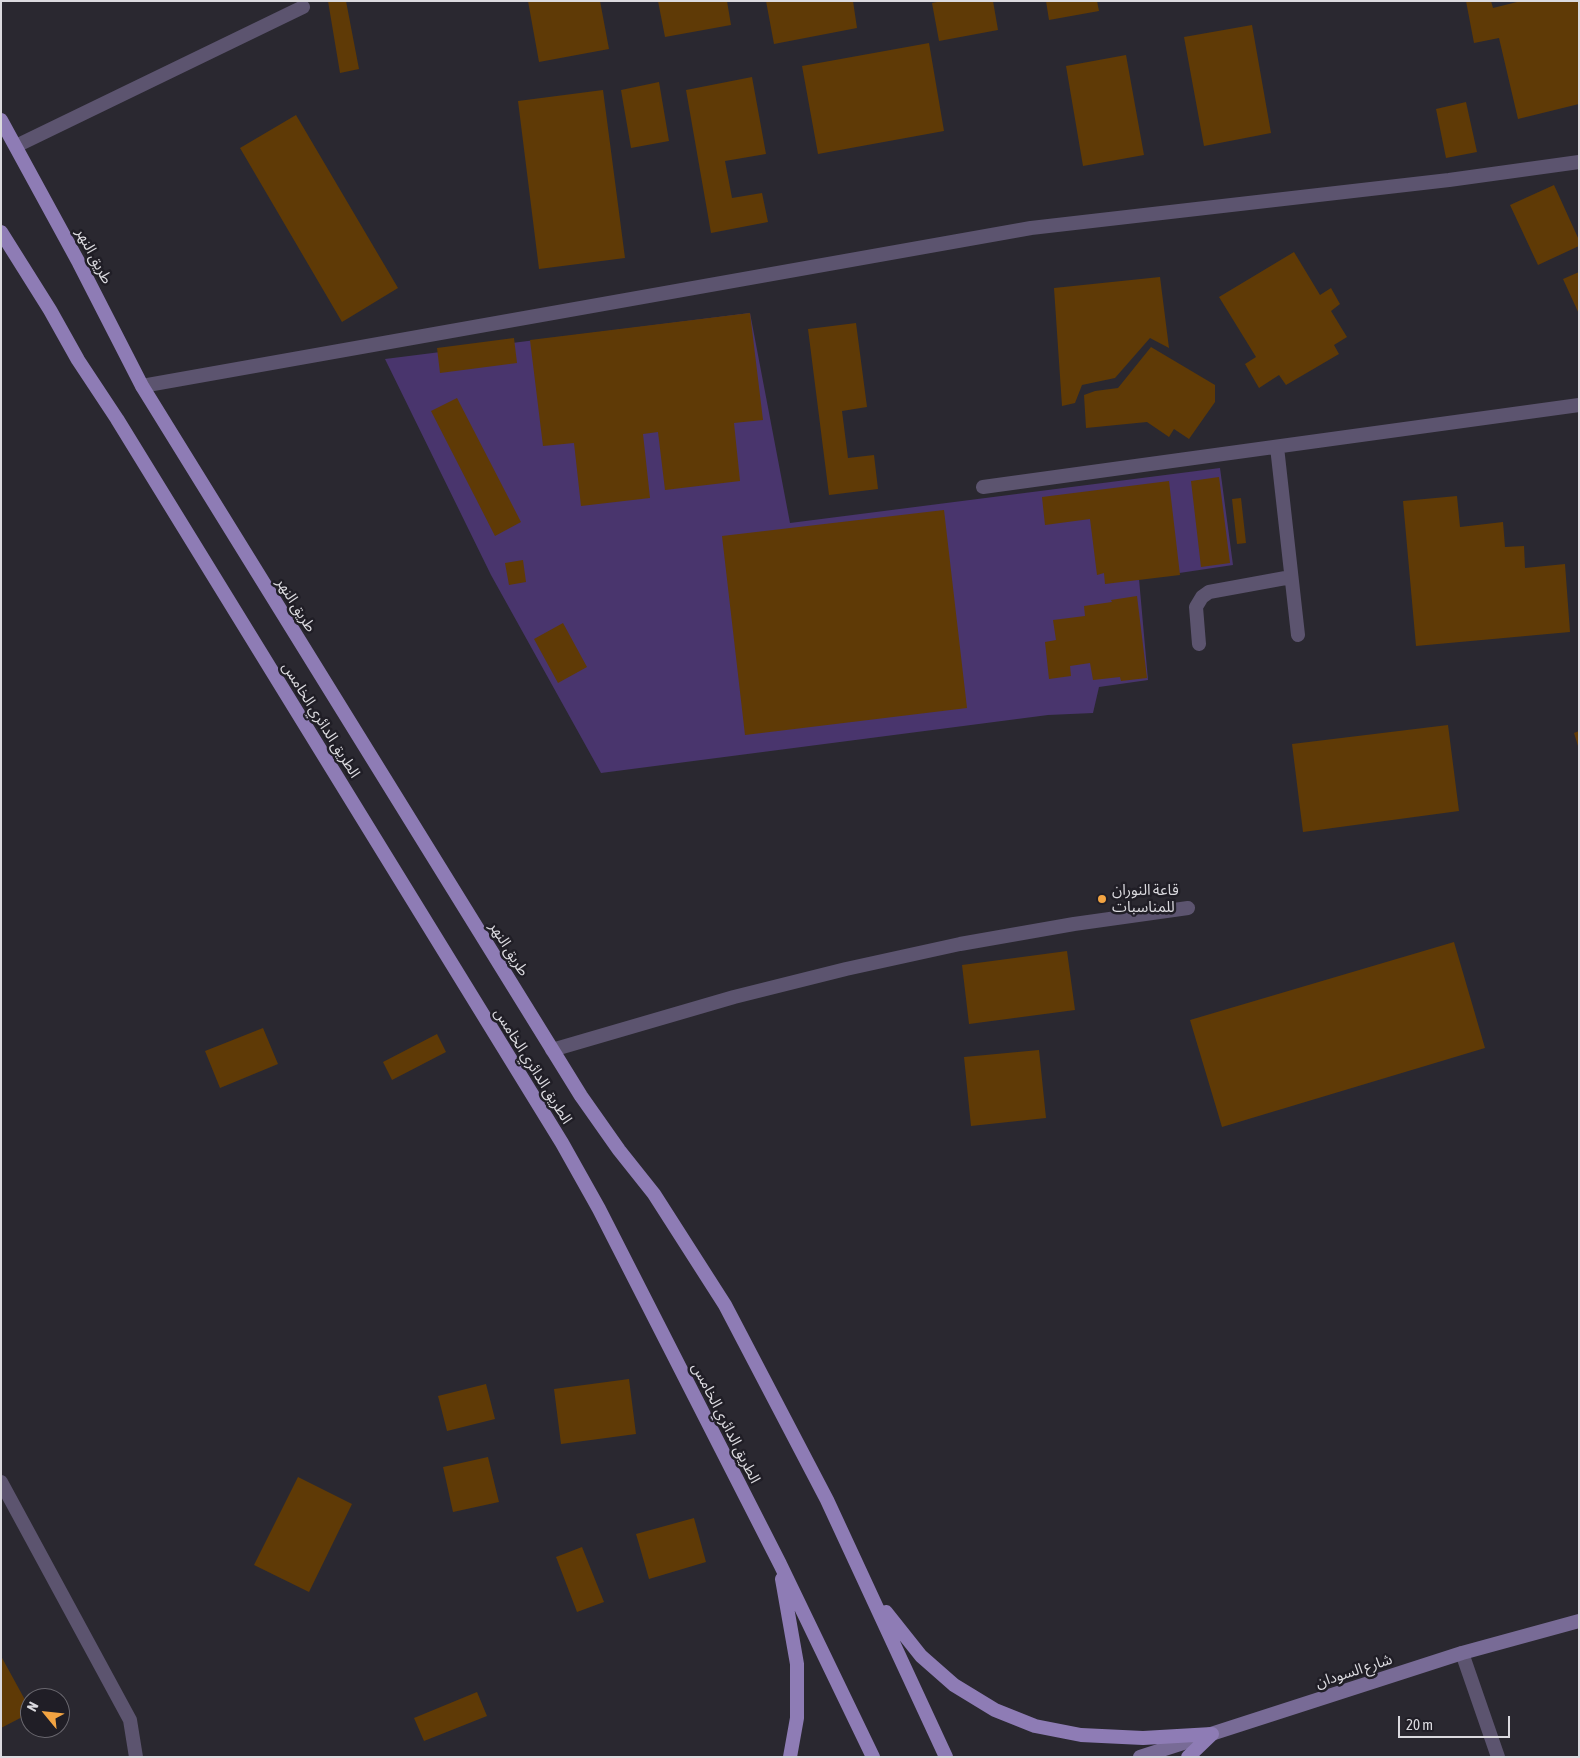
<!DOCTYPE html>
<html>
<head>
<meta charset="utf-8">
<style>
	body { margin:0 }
	#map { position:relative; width:1580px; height:1758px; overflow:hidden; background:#2a2830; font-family:"Asap Condensed",sans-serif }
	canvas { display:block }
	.frame { position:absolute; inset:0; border:2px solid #dbdadf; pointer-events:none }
	.north { position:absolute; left:20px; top:1688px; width:50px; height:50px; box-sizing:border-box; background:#201e26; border:1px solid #6b6970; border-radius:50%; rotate:298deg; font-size:14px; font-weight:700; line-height:20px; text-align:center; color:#dbdadf }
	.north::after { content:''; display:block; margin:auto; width:18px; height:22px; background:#f3a442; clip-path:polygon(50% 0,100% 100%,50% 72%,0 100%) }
	.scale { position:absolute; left:1398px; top:1716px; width:112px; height:22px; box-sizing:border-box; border:2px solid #dbdadf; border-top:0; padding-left:6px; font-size:15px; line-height:18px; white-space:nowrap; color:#dbdadf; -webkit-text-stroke:4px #201e26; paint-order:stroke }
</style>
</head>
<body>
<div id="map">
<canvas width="1580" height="1758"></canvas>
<div class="frame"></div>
<div class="north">N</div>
<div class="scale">20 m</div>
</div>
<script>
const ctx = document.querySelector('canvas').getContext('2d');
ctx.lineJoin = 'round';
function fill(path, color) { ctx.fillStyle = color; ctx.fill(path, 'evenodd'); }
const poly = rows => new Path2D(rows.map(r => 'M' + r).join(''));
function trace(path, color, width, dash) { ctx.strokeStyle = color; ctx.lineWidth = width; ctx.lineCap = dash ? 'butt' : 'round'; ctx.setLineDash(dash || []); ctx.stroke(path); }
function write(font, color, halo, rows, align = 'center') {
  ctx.font = font + ' "Asap Condensed","Noto Sans Arabic",sans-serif'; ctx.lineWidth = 5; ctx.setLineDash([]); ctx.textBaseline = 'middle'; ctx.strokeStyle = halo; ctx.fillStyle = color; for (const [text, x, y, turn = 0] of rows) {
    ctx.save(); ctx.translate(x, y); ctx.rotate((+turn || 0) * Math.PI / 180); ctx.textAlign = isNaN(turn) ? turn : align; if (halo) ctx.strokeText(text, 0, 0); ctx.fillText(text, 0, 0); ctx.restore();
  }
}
const green = poly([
	[750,313,790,523,1220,468,1233,565,1139,579,1148,680,1099,687,1093,713,1048,715,601,773,491,575,385,359]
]);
const building = poly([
	[328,1,346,1,359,69,340,73],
	[528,1,600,1,609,49,539,62],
	[658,1,727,1,731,25,665,37],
	[766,1,853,1,857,28,774,44],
	[942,1,993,1,998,30,939,41,932,3],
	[1046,1,1097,1,1099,11,1049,20],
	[1466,1,1491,1,1493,8,1521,1,1579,1,1579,104,1518,119,1499,38,1474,43],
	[1252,25,1271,133,1204,146,1184,37],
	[929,43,944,131,818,154,802,66],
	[1126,55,1144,155,1083,166,1066,66],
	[752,77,766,154,725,161,732,198,762,193,768,222,711,233,686,90],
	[659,82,669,141,631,148,621,90],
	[603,90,625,258,539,269,518,101],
	[1466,102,1477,152,1446,158,1436,109],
	[296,115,398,288,342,322,240,148],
	[1554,185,1579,240,1579,246,1538,265,1510,205],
	[1294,252,1320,295,1331,288,1340,304,1331,311,1347,337,1334,345,1339,354,1286,385,1279,375,1259,388,1245,364,1256,357,1219,297],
	[1579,272,1579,314,1563,279],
	[1160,277,1169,348,1150,338,1115,378,1082,385,1075,403,1062,406,1054,288],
	[750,313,763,420,734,423,740,481,665,490,658,432,643,434,650,498,581,506,574,443,543,446,530,340],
	[856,323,867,407,842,411,848,458,874,455,878,489,829,495,808,329],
	[514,338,517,363,440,373,437,348],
	[1151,347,1215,385,1215,402,1189,439,1174,429,1169,437,1147,422,1086,428,1084,395,1095,391,1118,388],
	[457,398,521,522,495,536,431,411],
	[1219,477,1230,563,1201,567,1191,481],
	[1169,481,1180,575,1105,584,1104,573,1097,575,1090,519,1045,525,1042,497],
	[1457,496,1460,527,1503,522,1505,547,1524,546,1525,568,1565,564,1570,632,1416,646,1403,501],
	[1241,498,1246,543,1237,544,1232,499],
	[944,510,967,708,745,735,722,536],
	[523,560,526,582,509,585,505,563],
	[1137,596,1147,678,1121,681,1120,677,1093,680,1090,663,1070,666,1071,676,1049,679,1045,642,1056,640,1053,620,1085,616,1084,606,1112,602,1111,600],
	[563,623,587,667,558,683,534,639],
	[1448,725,1459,811,1303,832,1292,744],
	[1579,731,1579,746,1578,746,1574,733],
	[1454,942,1485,1048,1222,1127,1190,1020],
	[1067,951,1075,1010,969,1024,962,965],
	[263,1028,278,1064,220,1088,205,1051],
	[437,1034,446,1052,392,1080,383,1062],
	[1039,1050,1046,1118,971,1126,964,1057],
	[629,1379,636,1434,561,1444,554,1389],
	[486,1384,495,1419,447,1431,438,1396],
	[488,1457,499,1502,453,1512,443,1467],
	[298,1477,352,1504,309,1592,254,1565],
	[694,1518,706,1562,649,1579,636,1534],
	[582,1547,604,1602,577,1612,556,1557],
	[1,1656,30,1709,30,1713,1,1728],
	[477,1692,487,1716,424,1741,414,1718]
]);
const service = poly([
	[16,146,303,7],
	[1277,447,1298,635],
	[983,487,1579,405],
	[1199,644,1196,607,1202,597,1209,592,1291,577],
	[552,1050,734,997,846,969,960,944,1074,924,1188,908],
	[1462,1653,1498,1757]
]);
const minor = poly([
	[142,386,1031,228,1449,180,1579,162],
	[1,1482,130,1720,136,1757]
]);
const secondary = poly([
	[1140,1757,1462,1653,1579,1621]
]);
const primary = poly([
	[1,120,79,263,142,386,581,1096,619,1150,654,1194,725,1305,827,1500,946,1757],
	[1,232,50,310,78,360,117,419,562,1143,599,1209,780,1564,873,1757],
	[782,1579,797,1664,797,1718,790,1757],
	[886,1612,921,1656,954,1685,995,1710,1035,1726,1081,1735,1143,1738,1212,1734],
	[1188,1757,1212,1734]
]);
const markers = [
	[1102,899,5,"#f3a442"]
];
const streetNames = [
	["طريق النهر",94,256,62],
	["طريق النهر",296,605,58],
	["الطريق الدائري الخامس",321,720,58],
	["طريق النهر",509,949,58],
	["الطريق الدائري الخامس",533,1066,58],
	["الطريق الدائري الخامس",726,1423,63],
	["شارع السودان",1354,1671,-18]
];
const poiNames = [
	["قاعة النوران",1112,890],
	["للمناسبات",1112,907]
];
fill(green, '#49356d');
fill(building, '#5f3a06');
trace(service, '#5c546f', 14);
trace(minor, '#5c546f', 14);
trace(secondary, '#786b96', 14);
trace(primary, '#8e7cb5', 14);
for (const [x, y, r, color] of markers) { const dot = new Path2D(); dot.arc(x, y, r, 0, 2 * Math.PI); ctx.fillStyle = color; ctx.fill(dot); trace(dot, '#201e26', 2); }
write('15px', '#dbdadf', '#201e26', streetNames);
write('15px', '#dbdadf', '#201e26', poiNames, 'left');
</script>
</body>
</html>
